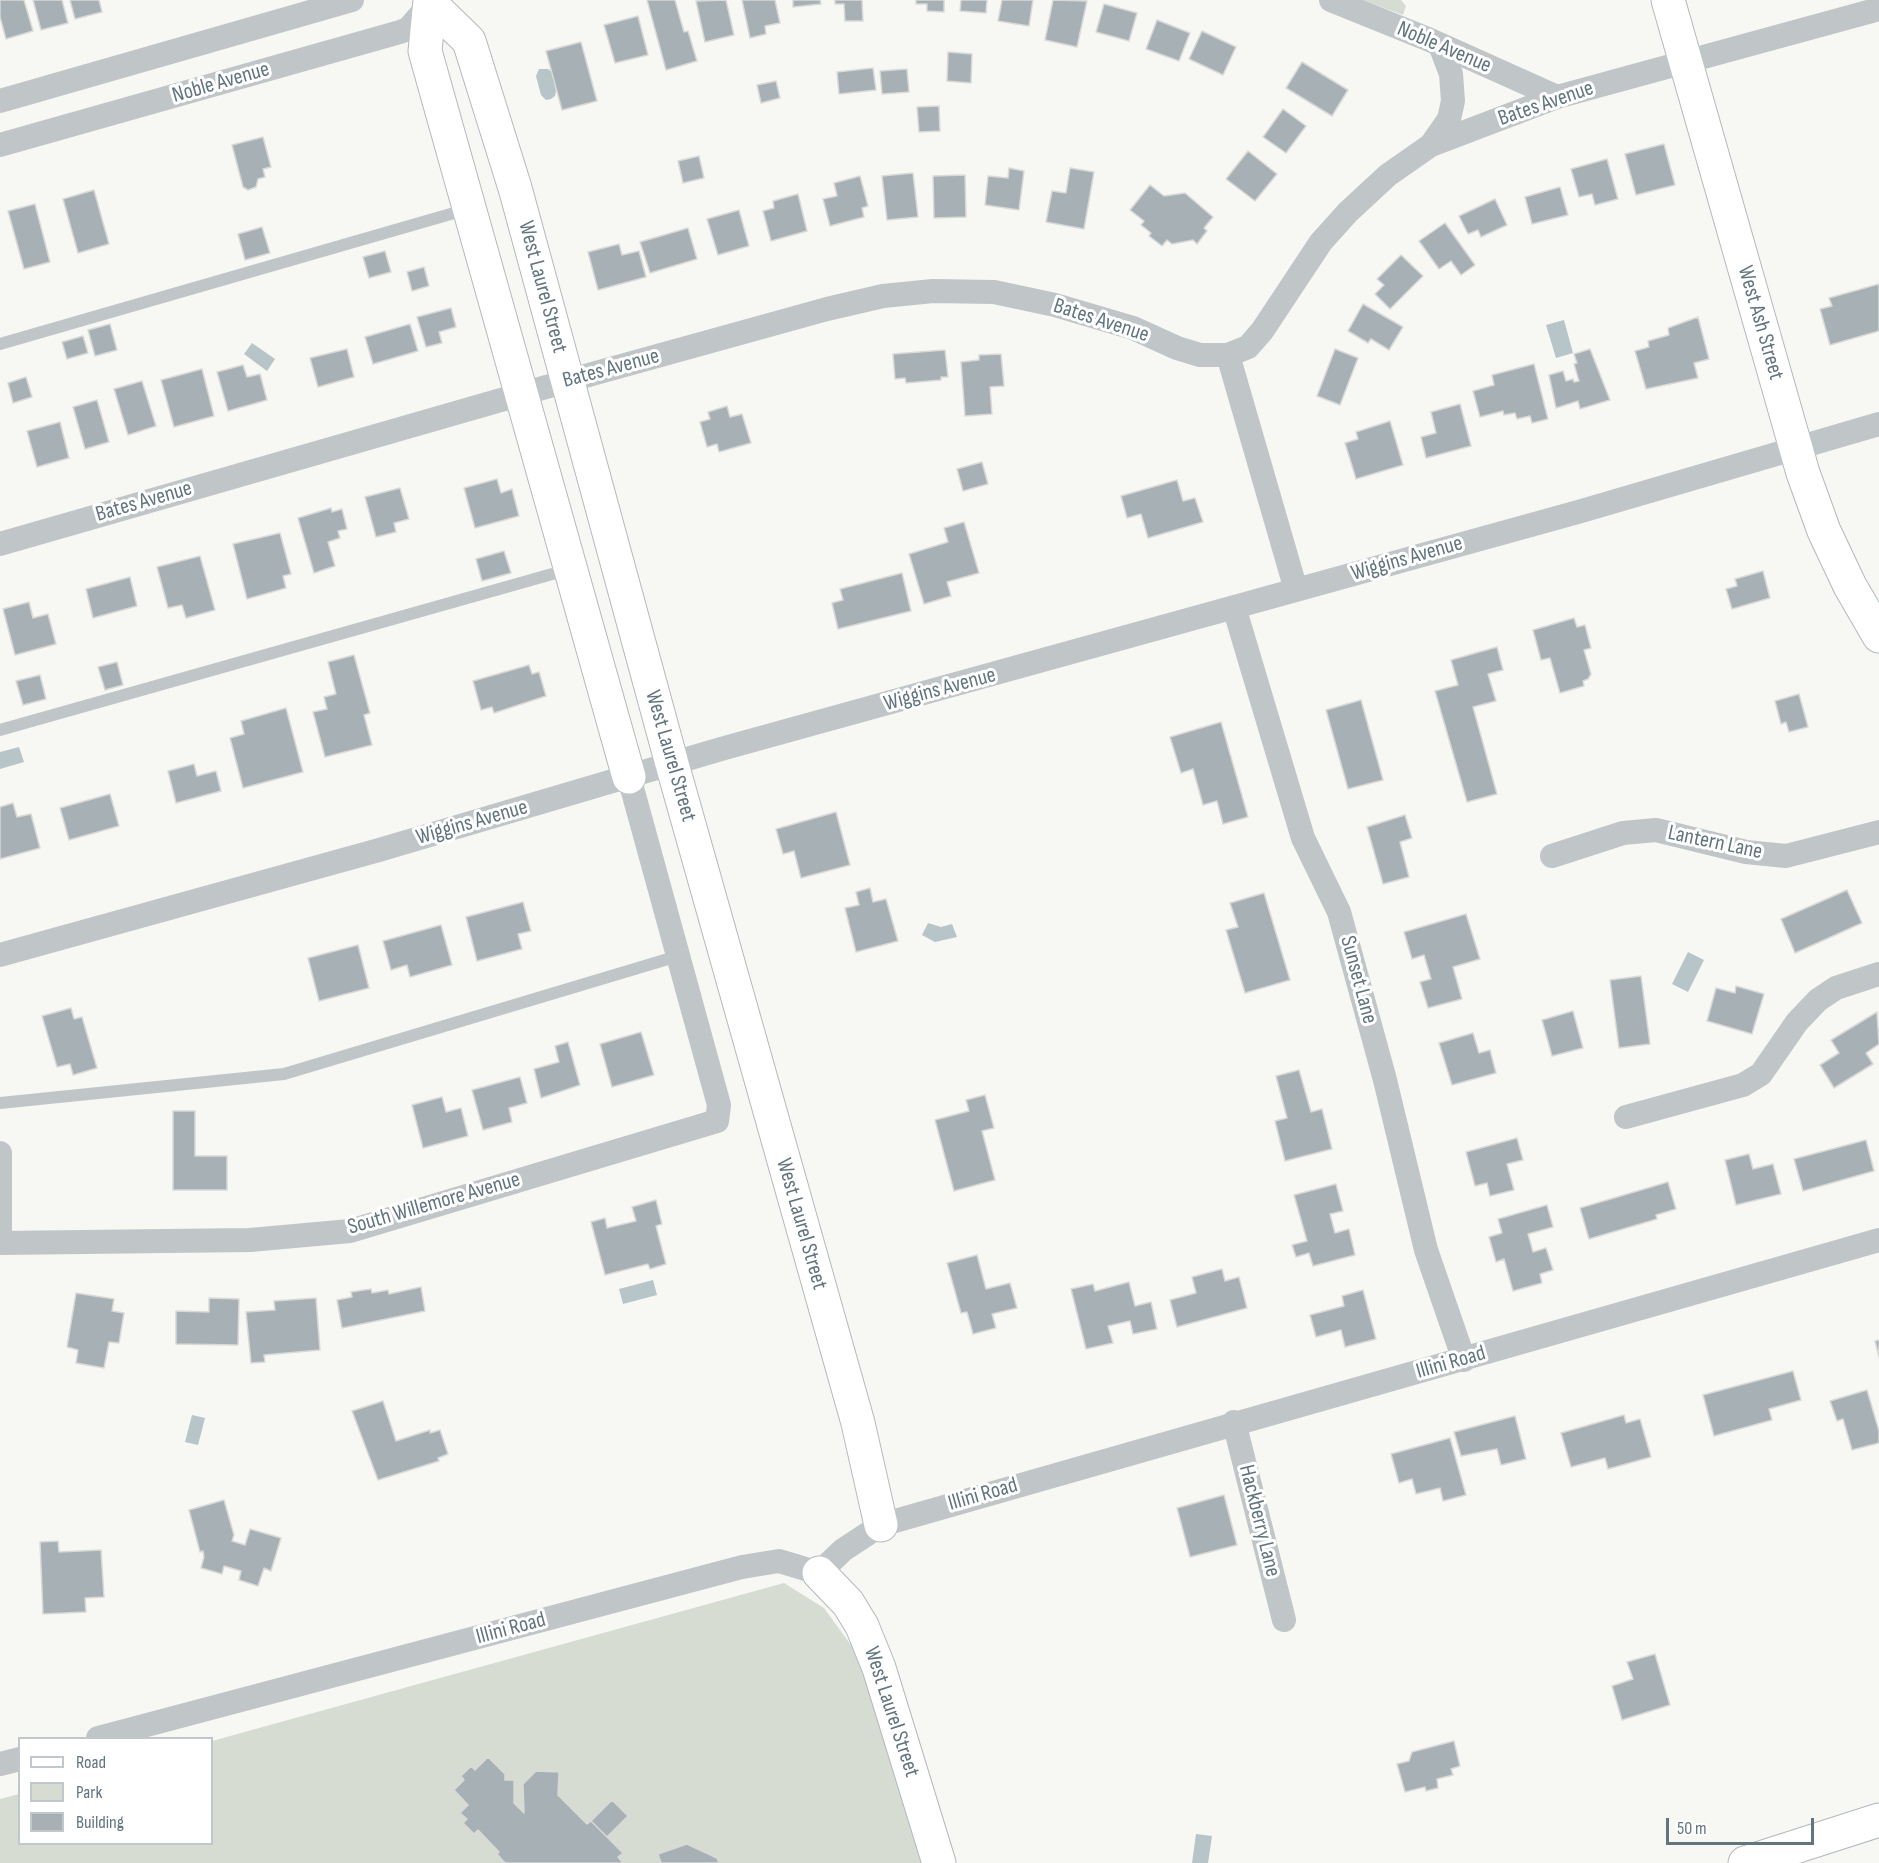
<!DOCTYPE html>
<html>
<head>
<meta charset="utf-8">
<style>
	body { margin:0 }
	#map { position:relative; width:1879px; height:1863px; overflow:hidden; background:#f7f7f4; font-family:"Sofia Sans Condensed",sans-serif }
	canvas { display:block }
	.legend { position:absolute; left:18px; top:1737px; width:195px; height:108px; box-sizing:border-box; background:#fff; border:2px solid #c0c8cc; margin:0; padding:8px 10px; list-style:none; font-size:18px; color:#62757f }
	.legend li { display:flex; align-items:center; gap:12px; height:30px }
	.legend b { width:30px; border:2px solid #c0c8cc }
	.scale { position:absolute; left:1666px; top:1818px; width:148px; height:27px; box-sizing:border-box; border:3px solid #62757f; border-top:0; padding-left:8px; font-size:18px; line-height:21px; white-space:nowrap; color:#62757f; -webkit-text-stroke:4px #fff; paint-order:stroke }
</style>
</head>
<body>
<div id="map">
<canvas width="1879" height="1863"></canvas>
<ul class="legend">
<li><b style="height:8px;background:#fff"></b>Road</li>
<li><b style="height:16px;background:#d7dcd3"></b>Park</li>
<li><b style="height:16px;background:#a7b1b5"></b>Building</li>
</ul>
<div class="scale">50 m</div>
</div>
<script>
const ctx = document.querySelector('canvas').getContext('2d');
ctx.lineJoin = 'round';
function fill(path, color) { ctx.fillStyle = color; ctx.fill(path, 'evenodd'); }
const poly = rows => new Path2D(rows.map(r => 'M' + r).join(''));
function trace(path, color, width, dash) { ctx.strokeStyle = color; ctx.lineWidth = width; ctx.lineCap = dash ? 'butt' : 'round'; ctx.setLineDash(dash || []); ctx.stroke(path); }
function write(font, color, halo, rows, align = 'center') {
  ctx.font = font + ' "Sofia Sans Condensed",sans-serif'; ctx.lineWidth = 6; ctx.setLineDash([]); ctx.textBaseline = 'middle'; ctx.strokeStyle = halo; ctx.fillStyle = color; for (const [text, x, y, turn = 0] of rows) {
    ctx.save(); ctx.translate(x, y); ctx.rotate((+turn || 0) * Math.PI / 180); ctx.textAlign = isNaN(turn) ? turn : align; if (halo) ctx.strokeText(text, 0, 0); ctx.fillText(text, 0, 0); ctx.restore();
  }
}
const green = poly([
	[1362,0,1401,0,1406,6,1403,15],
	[784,1583,824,1608,856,1652,923,1863,0,1863,0,1799,19,1794,20,1844,212,1844,212,1741]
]);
const water = poly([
	[539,69,548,69,552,72,556,91,555,96,551,99,546,100,541,95,536,76],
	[1564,320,1573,353,1556,358,1546,325],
	[252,343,275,359,267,371,244,354],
	[19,747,24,762,0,769,0,752],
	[928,923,941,927,952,924,957,937,935,942,922,935],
	[1688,952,1704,960,1688,992,1672,984],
	[653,1280,657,1295,623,1304,619,1289],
	[192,1415,205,1418,198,1445,185,1442],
	[1196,1834,1212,1836,1208,1863,1192,1863]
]);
const building = poly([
	[0,0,24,0,33,31,6,39,0,17,0,0],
	[33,0,62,0,68,23,41,30,33,0],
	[70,0,99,0,102,12,75,19,70,0],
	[647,0,675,0,684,32,688,31,697,61,666,70,647,0],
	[726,0,734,35,705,42,696,1,726,0],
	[742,0,775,0,780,23,765,26,766,34,750,38,742,0],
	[793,0,820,0,821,4,793,7,793,0],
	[835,0,862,0,863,21,845,21,844,4,835,4,835,0],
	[916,0,944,0,944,12,927,11,927,4,916,4,916,0],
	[961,0,987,0,986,13,960,11,961,0],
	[1002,0,1033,0,1029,26,998,21,1002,0],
	[1053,0,1087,1,1077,47,1045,40,1053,0],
	[1104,4,1137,13,1129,41,1096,32,1104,4],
	[638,16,648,55,615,63,604,25,638,16],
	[1157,20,1190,33,1179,61,1146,49,1157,20],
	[1202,31,1236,47,1223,75,1189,59,1202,31],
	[581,42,597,101,562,110,546,51,581,42],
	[948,52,972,54,971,83,947,81,948,52],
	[1302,62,1348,90,1332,116,1286,88,1302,62],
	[873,68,876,90,839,94,837,72,873,68],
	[907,69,909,92,882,94,880,71,907,69],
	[776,81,780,98,761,103,757,85,776,81],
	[939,106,940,131,919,132,917,107,939,106],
	[1283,109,1306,126,1286,153,1263,137,1283,109],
	[263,137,271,167,263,169,265,177,258,179,256,187,248,190,243,187,232,145,263,137],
	[1664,144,1675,185,1636,195,1625,154,1664,144],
	[1248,151,1277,174,1255,201,1226,179,1248,151],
	[699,156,704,178,683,183,678,161,699,156],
	[1607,159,1618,199,1595,205,1592,194,1579,197,1571,169,1607,159],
	[1009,168,1024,171,1019,210,985,205,988,176,1008,178,1009,168],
	[1070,168,1094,172,1084,229,1046,222,1052,191,1066,193,1070,168],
	[913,173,918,217,887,220,882,176,913,173],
	[965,175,966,217,934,218,933,176,965,175],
	[860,176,868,206,862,208,864,217,830,226,823,199,837,196,834,183,860,176],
	[1150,185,1164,196,1185,193,1213,217,1204,228,1207,231,1197,244,1193,240,1172,244,1167,240,1162,246,1149,236,1151,233,1141,225,1144,221,1130,210,1150,185],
	[1560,187,1568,215,1532,224,1525,197,1560,187],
	[94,190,109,244,78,253,63,199,94,190],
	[798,194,807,231,771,241,763,211,774,208,773,201,798,194],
	[1495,199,1507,225,1481,237,1478,230,1468,234,1459,216,1495,199],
	[35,204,50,262,24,269,8,211,35,204],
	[739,210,749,246,718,255,707,219,739,210],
	[1445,223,1475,265,1461,275,1451,261,1439,269,1419,241,1445,223],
	[262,227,270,253,245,260,238,234,262,227],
	[688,228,697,259,650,273,640,242,688,228],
	[619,244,622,255,639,251,646,277,598,290,588,252,619,244],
	[385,251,391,272,369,278,363,257,385,251],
	[1401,255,1423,276,1390,309,1375,294,1384,285,1377,279,1401,255],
	[424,267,429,286,412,291,407,272,424,267],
	[1879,284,1879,331,1830,345,1820,309,1832,306,1829,298,1879,284],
	[1363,304,1403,327,1389,350,1371,339,1368,343,1348,331,1363,304],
	[451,308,456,327,439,332,442,343,426,347,417,317,451,308],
	[1698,317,1709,359,1694,363,1698,378,1646,389,1635,351,1649,347,1648,341,1669,335,1668,328,1698,317],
	[110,324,117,350,95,356,88,330,110,324],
	[410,324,418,351,373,364,365,337,410,324],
	[83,336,88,353,67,359,62,342,83,336],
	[347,349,354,377,318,387,310,358,347,349],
	[1335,349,1358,358,1340,405,1317,396,1335,349],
	[1590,349,1610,400,1580,409,1578,401,1556,408,1549,375,1563,371,1566,381,1573,379,1574,382,1579,381,1574,364,1577,363,1574,354,1590,349],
	[945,350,948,377,941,377,941,380,906,383,905,378,895,379,893,354,945,350],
	[1001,354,1004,386,990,387,992,414,965,416,961,362,979,360,979,355,1001,354],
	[1534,364,1548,419,1532,423,1530,416,1517,419,1515,413,1504,415,1503,411,1480,417,1473,391,1494,385,1492,375,1534,364],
	[243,365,247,377,260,374,267,400,228,411,217,372,243,365],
	[202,369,214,416,174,427,161,380,202,369],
	[26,377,32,397,13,403,8,383,26,377],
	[142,381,156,426,128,435,114,389,142,381],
	[97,400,109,442,85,449,73,407,97,400],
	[1460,404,1471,446,1426,458,1421,437,1436,433,1431,412,1460,404],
	[727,406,730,417,742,414,751,443,719,452,717,444,707,447,700,422,710,419,708,412,727,406],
	[1390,421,1403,465,1356,479,1345,443,1358,439,1356,432,1390,421],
	[60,422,69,458,37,467,27,431,60,422],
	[982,462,988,484,963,491,957,469,982,462],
	[497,479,501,493,512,489,519,516,475,528,464,488,497,479],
	[1177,480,1183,501,1195,498,1203,522,1148,538,1141,514,1127,518,1121,496,1177,480],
	[400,488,409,519,394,523,396,532,376,537,365,497,400,488],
	[331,508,332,512,342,509,347,529,338,531,340,538,328,542,335,566,314,573,298,518,331,508],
	[964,522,979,573,947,582,951,596,924,604,909,554,948,542,944,528,964,522],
	[280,533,291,574,283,576,286,588,247,599,233,544,280,533],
	[504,551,511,573,482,581,476,559,504,551],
	[200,556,215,610,186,618,182,605,168,608,157,567,200,556],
	[1763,571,1770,598,1732,609,1726,589,1737,586,1735,579,1763,571],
	[902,573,911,611,838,629,832,603,843,600,840,589,902,573],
	[130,577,137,606,93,618,86,589,130,577],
	[29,602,33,618,48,614,56,644,15,655,3,609,29,602],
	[1574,618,1577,627,1585,625,1591,648,1584,650,1591,674,1588,679,1583,681,1584,686,1560,693,1550,658,1541,660,1533,630,1574,618],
	[1497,647,1503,670,1488,674,1496,701,1473,707,1497,794,1467,802,1435,691,1458,685,1451,660,1497,647],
	[354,655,370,713,364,715,372,745,325,757,313,712,327,709,324,697,336,694,328,662,354,655],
	[117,662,123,685,105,690,98,667,117,662],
	[529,665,532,674,539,672,546,696,494,713,492,707,481,710,473,681,529,665],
	[40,675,46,699,23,705,16,681,40,675],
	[1799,694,1808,727,1789,732,1786,722,1781,724,1775,701,1799,694],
	[1361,700,1383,780,1348,789,1326,710,1361,700],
	[286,708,303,772,243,788,230,738,244,734,241,721,286,708],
	[1221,722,1248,817,1223,824,1217,801,1203,805,1193,769,1181,773,1170,737,1221,722],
	[194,764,197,776,216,771,221,791,176,803,168,771,194,764],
	[110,794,119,826,69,840,60,808,110,794],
	[13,803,17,817,31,814,40,848,0,859,0,807,13,803],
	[836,812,850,865,801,878,794,851,783,854,776,829,836,812],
	[1405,815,1412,838,1400,842,1409,877,1383,884,1367,827,1405,815],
	[870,888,873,902,886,899,898,941,856,952,845,908,859,905,856,892,870,888],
	[1847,890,1862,923,1795,953,1781,919,1847,890],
	[1264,893,1290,980,1245,993,1226,930,1238,927,1230,903,1264,893],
	[523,902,531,931,518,934,522,949,477,961,466,917,523,902],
	[1466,914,1480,959,1453,967,1462,999,1428,1008,1420,982,1431,979,1424,955,1412,959,1404,932,1466,914],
	[441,925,452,965,410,977,407,965,391,970,383,941,441,925],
	[358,945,369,988,319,1001,308,958,358,945],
	[1641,976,1650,1044,1619,1048,1610,980,1641,976],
	[1736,986,1764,994,1752,1034,1707,1021,1716,988,1735,993,1736,986],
	[71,1008,74,1019,82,1017,97,1068,73,1075,70,1064,57,1067,42,1016,71,1008],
	[1573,1011,1583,1048,1552,1056,1542,1020,1573,1011],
	[1877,1012,1879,1044,1866,1053,1873,1064,1834,1088,1820,1065,1839,1053,1831,1040,1877,1012],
	[641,1032,654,1075,612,1087,600,1044,641,1032],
	[1473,1033,1479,1053,1490,1050,1496,1073,1452,1085,1439,1043,1473,1033],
	[568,1042,580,1085,541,1098,534,1069,559,1062,555,1046,568,1042],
	[1299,1070,1311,1112,1322,1109,1332,1149,1285,1161,1275,1121,1287,1118,1276,1076,1299,1070],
	[520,1077,527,1103,509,1108,512,1122,483,1130,472,1090,520,1077],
	[985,1095,994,1128,982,1131,995,1180,954,1191,935,1120,969,1111,966,1100,985,1095],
	[442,1097,446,1112,461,1108,468,1136,423,1148,412,1105,442,1097],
	[173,1111,195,1111,195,1156,227,1156,227,1190,173,1190,173,1111],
	[1517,1138,1523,1160,1507,1164,1514,1190,1490,1196,1487,1183,1475,1186,1466,1152,1517,1138],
	[1866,1140,1874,1171,1803,1191,1794,1159,1866,1140],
	[1749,1154,1753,1169,1773,1164,1781,1194,1736,1205,1725,1160,1749,1154],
	[1668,1182,1676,1209,1656,1215,1657,1219,1589,1239,1580,1208,1668,1182],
	[1336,1184,1343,1211,1330,1214,1335,1233,1349,1229,1355,1255,1313,1266,1309,1253,1296,1257,1292,1245,1307,1241,1294,1195,1336,1184],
	[656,1200,662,1224,656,1226,666,1264,650,1269,648,1264,605,1275,591,1222,605,1218,607,1228,636,1221,632,1207,656,1200],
	[1547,1205,1553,1227,1528,1234,1533,1252,1546,1248,1553,1270,1540,1274,1542,1283,1513,1291,1504,1259,1496,1262,1489,1237,1502,1233,1498,1219,1547,1205],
	[977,1255,986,1289,1010,1283,1017,1308,992,1314,996,1328,973,1334,967,1312,961,1313,947,1263,977,1255],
	[1222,1269,1225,1281,1239,1277,1247,1308,1177,1327,1170,1300,1196,1293,1192,1277,1222,1269],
	[1129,1282,1135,1306,1151,1302,1157,1329,1133,1334,1130,1321,1108,1326,1113,1343,1086,1349,1071,1289,1093,1284,1095,1291,1129,1282],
	[421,1287,425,1311,342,1328,337,1300,352,1297,351,1292,371,1289,372,1293,388,1290,389,1294,421,1287],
	[1363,1290,1376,1339,1345,1347,1341,1330,1316,1337,1310,1315,1344,1306,1342,1296,1363,1290],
	[76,1293,114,1299,112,1311,124,1313,119,1343,109,1342,104,1368,76,1363,78,1350,67,1347,76,1293],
	[209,1298,239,1299,238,1345,176,1344,176,1311,209,1312,209,1298],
	[316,1298,320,1350,264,1355,265,1362,251,1363,246,1312,275,1310,274,1301,316,1298],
	[1879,1340,1879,1357,1875,1341,1879,1340],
	[1793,1371,1801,1400,1769,1409,1772,1420,1714,1436,1703,1395,1793,1371],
	[1867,1390,1879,1431,1879,1443,1852,1450,1843,1419,1837,1421,1830,1401,1867,1390],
	[383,1401,396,1441,430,1430,430,1433,440,1430,448,1454,438,1458,439,1461,378,1480,352,1411,383,1401],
	[1624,1415,1626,1423,1640,1419,1651,1457,1608,1469,1605,1458,1571,1467,1561,1433,1624,1415],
	[1515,1416,1526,1459,1501,1465,1497,1449,1461,1456,1454,1432,1515,1416],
	[1450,1438,1466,1495,1443,1501,1440,1488,1416,1494,1412,1479,1399,1483,1391,1454,1450,1438],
	[1224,1495,1237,1545,1190,1557,1177,1508,1224,1495],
	[224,1500,234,1535,232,1541,245,1545,250,1529,281,1538,271,1571,264,1568,258,1586,239,1580,241,1571,224,1566,222,1574,201,1568,204,1557,203,1551,200,1552,189,1510,224,1500],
	[58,1541,59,1552,101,1550,104,1597,85,1598,86,1612,43,1614,40,1542,58,1541],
	[1655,1654,1670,1705,1622,1720,1612,1686,1633,1679,1627,1662,1655,1654],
	[1454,1741,1460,1766,1451,1769,1453,1775,1437,1779,1438,1788,1426,1791,1425,1787,1405,1792,1397,1764,1409,1761,1412,1752,1454,1741],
	[488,1757,505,1774,505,1780,514,1780,514,1803,524,1813,523,1784,536,1771,559,1772,558,1795,587,1824,591,1821,623,1853,618,1857,623,1863,505,1863,497,1854,499,1852,478,1830,474,1834,463,1823,467,1819,460,1813,468,1805,454,1790,464,1780,461,1776,471,1766,475,1770,488,1757],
	[612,1800,628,1816,607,1837,591,1821,612,1800],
	[687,1844,717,1858,719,1863,661,1863,658,1854,687,1844]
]);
const lane = poly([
	[0,344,468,209],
	[0,730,570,569],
	[0,1103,284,1074,678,956]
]);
const street = poly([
	[1331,0,1430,40,1557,97],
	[0,101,352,0],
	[0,145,400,32,408,29,431,3],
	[1431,145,1449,119,1453,101,1451,74,1440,45],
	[1228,355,1296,590],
	[0,544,567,381,827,309,883,296,933,291,994,292,1055,305,1133,328,1177,348,1200,355,1228,355,1248,347,1262,331,1321,242,1348,212,1388,175,1431,145,1557,97,1879,9],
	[1234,607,1303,838,1339,912,1385,1080,1426,1250,1464,1360],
	[1552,856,1623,833,1656,830,1746,852,1786,856,1879,832],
	[0,955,379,850,721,749,1578,512,1879,424],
	[1626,1117,1743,1085,1761,1074,1797,1022,1818,1000,1836,988,1879,974],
	[0,1153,0,1241],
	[0,1243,250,1240,350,1231,717,1121,719,1105,629,777],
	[1234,1422,1284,1620],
	[98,1738,742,1567,779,1561,819,1573,843,1550,881,1525,1879,1240],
	[0,1764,20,1759]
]);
const secondary = poly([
	[430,0,425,51,629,777],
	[1668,0,1803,473,1824,531,1850,586,1879,636],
	[430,3,469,41,515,188,672,764,858,1423,881,1525],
	[819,1573,848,1603,862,1626,879,1668,939,1863],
	[1745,1863,1879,1820]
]);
const streetNames = [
	["Noble Avenue",1444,48,23],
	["Noble Avenue",221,83,-16],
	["Bates Avenue",1546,104,-19],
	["West Laurel Street",542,287,75],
	["Bates Avenue",1101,321,18],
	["West Ash Street",1760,323,74],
	["Bates Avenue",611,369,-15],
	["Bates Avenue",144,502,-16],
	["Wiggins Avenue",1407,559,-16],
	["Wiggins Avenue",940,690,-15],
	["West Laurel Street",670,756,74],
	["Wiggins Avenue",472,823,-16],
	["Lantern Lane",1715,843,12],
	["Sunset Lane",1358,980,75],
	["South Willemore Avenue",434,1204,-16],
	["West Laurel Street",801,1224,74],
	["Illini Road",1451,1363,-16],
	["Illini Road",983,1495,-16],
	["Hackberry Lane",1259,1521,76],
	["Illini Road",511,1629,-15],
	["West Laurel Street",891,1712,72]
];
fill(green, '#d7dcd3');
fill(water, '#b7c5c8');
fill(building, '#a7b1b5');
trace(building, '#d9d9d7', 1.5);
trace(secondary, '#b3b9bd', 35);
trace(lane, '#c0c5c8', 12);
trace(street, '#c0c5c8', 24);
trace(secondary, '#fff', 33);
write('22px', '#62757f', '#fff', streetNames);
</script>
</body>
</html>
